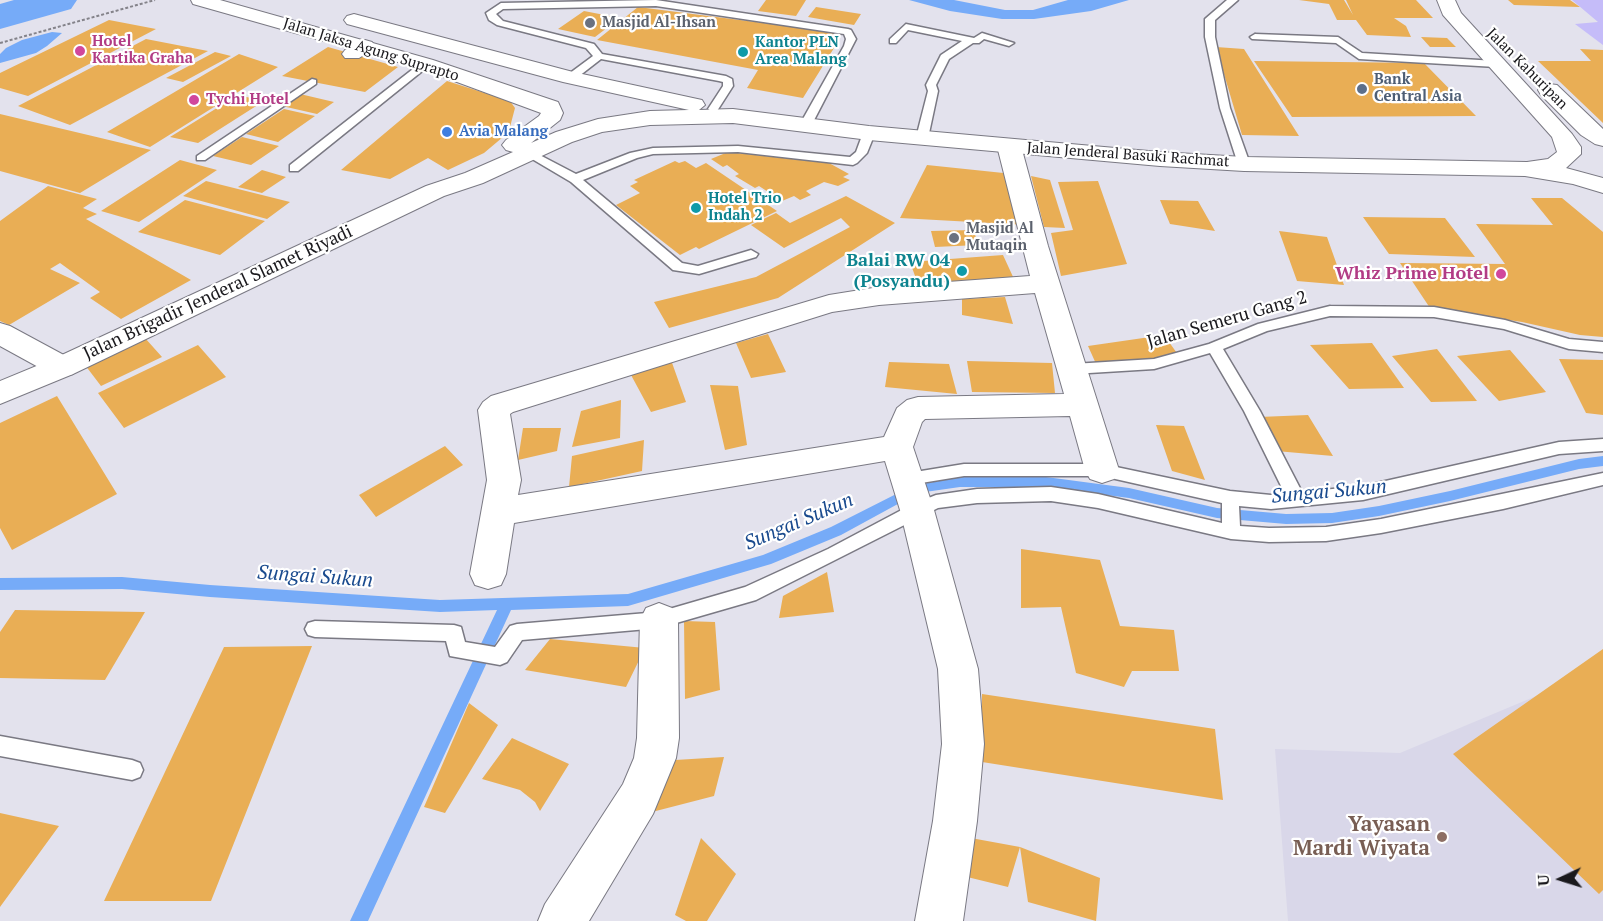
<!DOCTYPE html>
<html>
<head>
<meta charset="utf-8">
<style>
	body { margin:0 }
	#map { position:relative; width:1603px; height:921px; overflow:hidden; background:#e3e2ed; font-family:"PT Serif",serif }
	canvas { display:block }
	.north { position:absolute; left:1531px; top:849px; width:60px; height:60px; -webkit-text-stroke:4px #fff; paint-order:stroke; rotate:266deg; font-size:16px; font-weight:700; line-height:24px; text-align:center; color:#1a191d }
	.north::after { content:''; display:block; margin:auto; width:21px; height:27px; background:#1a191d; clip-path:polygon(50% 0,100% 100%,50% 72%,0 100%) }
</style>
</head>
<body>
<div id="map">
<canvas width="1603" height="921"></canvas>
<div class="north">U</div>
</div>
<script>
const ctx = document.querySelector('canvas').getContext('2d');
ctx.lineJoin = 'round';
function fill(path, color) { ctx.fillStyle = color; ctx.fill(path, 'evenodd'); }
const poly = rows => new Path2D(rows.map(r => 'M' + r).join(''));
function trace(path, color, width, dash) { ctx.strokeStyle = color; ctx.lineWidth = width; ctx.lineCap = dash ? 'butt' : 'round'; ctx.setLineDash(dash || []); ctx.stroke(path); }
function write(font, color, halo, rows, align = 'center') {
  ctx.font = font + ' "PT Serif",serif'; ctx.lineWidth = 4.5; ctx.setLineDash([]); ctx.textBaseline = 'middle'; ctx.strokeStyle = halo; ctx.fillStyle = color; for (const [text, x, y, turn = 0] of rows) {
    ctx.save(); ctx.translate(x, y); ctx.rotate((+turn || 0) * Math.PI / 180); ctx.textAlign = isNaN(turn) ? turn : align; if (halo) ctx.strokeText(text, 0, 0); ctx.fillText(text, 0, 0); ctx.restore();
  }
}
const built = poly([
	[1603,668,1603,921,1288,921,1275,749,1400,753]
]);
const green = poly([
	[1572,0,1603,0,1603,45,1575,24,1598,22]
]);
const water = poly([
	[909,0,954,0,1005,10,1033,10,1068,0,1129,0,1091,11,1034,19,1002,19,950,11],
	[52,32,62,33,47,46,36,53,0,63,0,54,6,48,22,40]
]);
const stream = poly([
	[1603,456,1603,466,1579,469,1450,501,1379,516,1332,523,1286,524,1217,518,1129,498,1046,487,960,487,918,493,841,535,771,564,628,606,511,610,368,921,350,921,497,610,440,612,210,597,122,589,0,590,0,578,122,577,210,585,440,600,628,594,763,555,831,527,912,486,960,477,1046,477,1129,488,1217,508,1286,514,1332,513,1379,506,1450,491,1579,459,1603,456]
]);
const river = poly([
	[14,0,77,0,71,9,0,29,0,4,14,0]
]);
const building = poly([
	[766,0,806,0,796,16,758,11],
	[1299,0,1344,0,1353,15,1346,0,1416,0,1433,18,1394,18,1406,26,1411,37,1367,35,1356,20,1337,20,1329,4],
	[1508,0,1570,0,1580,7,1514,5],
	[638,7,834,32,834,48,803,98,747,88,758,70,597,40],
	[816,7,861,14,854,25,808,17],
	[584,11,620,18,595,37,558,29],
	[109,20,156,29,28,96,0,88,0,73],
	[1421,37,1447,38,1456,47,1430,47],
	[146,39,208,51,70,125,18,106],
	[328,47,398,67,365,92,282,76],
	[1216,47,1244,49,1299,136,1242,135],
	[1580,49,1603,50,1603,123,1538,61,1591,61],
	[215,52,231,56,183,82,166,78],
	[239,54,278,67,150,147,107,132],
	[1254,61,1424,63,1476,116,1292,117],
	[447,81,510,101,515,108,510,127,503,137,484,153,448,170,428,158,390,179,341,170],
	[300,94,334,102,317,114,282,106],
	[238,95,264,101,198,143,170,137],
	[284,109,315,116,278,142,246,134],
	[0,114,151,150,80,193,0,171],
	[242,137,279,146,251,165,213,156],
	[728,152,829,163,849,174,843,177,850,180,838,186,824,182,806,191,811,195,800,200,794,196,782,201,759,186,755,188,735,176,739,174,727,165,723,167,711,159],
	[180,160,217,170,139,222,101,211],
	[675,161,679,163,685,161,696,168,706,163,777,211,699,249,696,247,680,255,616,205,640,193,630,186,638,182,634,180],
	[927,165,1013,174,1027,225,900,218],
	[262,170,286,177,262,193,238,187],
	[1031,176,1050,180,1065,228,1044,227],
	[206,181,290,202,267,219,183,196],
	[1098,181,1127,264,1061,276,1051,233,1073,230,1058,182],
	[48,186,97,199,83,208,97,214,86,219,191,280,121,319,90,298,100,292,60,263,50,269,80,283,9,325,0,321,0,221],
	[846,196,895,223,778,298,669,328,654,302,756,277,850,227,841,218,784,248,751,225,776,213,790,223],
	[1531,198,1562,198,1603,232,1603,337,1580,335,1522,322,1430,308,1400,263,1505,264,1476,224,1553,225],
	[185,200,265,221,220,255,138,232],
	[1160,200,1198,201,1215,231,1170,224],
	[1363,217,1445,218,1475,257,1389,254],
	[974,230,978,245,935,247,931,231],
	[1279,231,1327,237,1344,285,1297,281],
	[1003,255,1014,279,919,287,910,262],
	[1005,297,1013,324,962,315,962,299],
	[768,334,786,372,751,378,736,343],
	[1164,335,1179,356,1097,366,1088,346],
	[145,338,162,357,101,386,85,365],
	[1372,343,1404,388,1349,389,1310,345],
	[198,345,226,377,124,428,98,393],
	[1437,349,1477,401,1431,402,1392,356],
	[1510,350,1546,392,1499,401,1457,356],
	[1559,359,1603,360,1603,415,1586,413],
	[671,360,686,402,651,412,631,375],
	[967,361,1052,363,1055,393,972,392],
	[889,362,949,364,957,394,885,387],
	[710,385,738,386,747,445,725,450],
	[57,396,117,494,12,550,0,528,0,423],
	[621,400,620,438,572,447,581,411],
	[1308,415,1333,456,1276,451,1259,417],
	[1156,425,1184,426,1205,480,1172,471],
	[523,428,561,428,557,451,518,460],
	[644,440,642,471,569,487,572,456],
	[445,446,463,465,376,517,359,495],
	[1021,549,1100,560,1120,626,1174,630,1179,671,1132,671,1124,687,1076,673,1061,607,1021,608],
	[827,572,834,612,779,618,783,596],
	[15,610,145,612,105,680,0,678,0,632],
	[684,621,715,622,720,690,685,699],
	[550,639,645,648,626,687,525,670],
	[312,646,211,901,104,901,224,647],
	[1603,649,1603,890,1599,894,1453,754],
	[982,694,1215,729,1223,800,982,762],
	[469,703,498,725,445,813,424,807],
	[512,738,569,764,540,811,535,802,520,790,482,779],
	[724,757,714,796,652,812,659,761],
	[0,813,59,826,0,907],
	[960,836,1020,847,1008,887,955,874],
	[701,838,736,874,707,921,686,921,675,915],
	[1020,847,1100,878,1096,921,1028,902]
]);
const path = poly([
	[0,43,155,0]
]);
const lane = poly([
	[656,0,848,29,851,30,856,39,811,126,805,129,799,126,844,46,846,39,844,34,656,6,503,9,496,14,503,21,594,44,602,54,726,76,732,79,733,86,717,111,713,112,708,109,723,86,723,82,719,81,601,59,574,80,566,80,566,76,593,56,586,48,497,25,489,20,486,13,501,3,656,0],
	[1227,0,1238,0,1215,20,1215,37,1230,108,1250,164,1244,168,1238,164,1220,108,1205,37,1205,19,1227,0],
	[906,24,974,38,982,33,1014,43,1009,46,984,39,979,43,973,43,949,59,936,85,938,91,928,138,922,141,916,138,928,91,926,85,941,55,962,41,908,30,896,43,890,43,890,39,906,24],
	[1255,34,1338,37,1362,53,1496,61,1501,64,1496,67,1359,59,1336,43,1252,39,1250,37,1255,34],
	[422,62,431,64,298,171,290,171,290,165,422,62],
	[312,79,316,80,316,84,205,160,197,160,197,156,312,79],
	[869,130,875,133,867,153,857,163,853,165,738,152,653,154,637,158,583,180,682,263,698,266,751,250,758,254,756,257,699,274,673,270,571,182,522,153,528,150,532,151,576,174,630,153,653,148,738,146,850,157,856,152,863,133,869,130],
	[1330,306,1434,307,1505,320,1569,339,1603,342,1603,352,1569,349,1504,329,1434,317,1330,316,1267,331,1223,349,1260,411,1302,492,1363,486,1559,442,1603,439,1603,451,1559,454,1363,500,1271,509,1239,506,1240,526,1269,528,1326,527,1381,519,1603,473,1603,485,1503,509,1381,533,1326,541,1269,542,1231,539,1098,508,1051,501,977,503,938,508,756,600,659,628,522,640,507,662,500,665,450,656,446,641,315,637,308,635,305,629,308,623,315,621,454,625,461,627,465,642,495,647,510,626,517,624,659,612,745,587,828,549,911,505,936,495,977,489,1051,487,1098,494,1222,523,1222,503,1102,476,964,476,909,485,903,484,901,479,903,474,909,473,964,464,1102,464,1230,491,1271,495,1285,494,1244,411,1210,353,1154,369,1073,374,1065,369,1073,364,1154,359,1209,344,1258,324,1330,306],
	[0,736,132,760,140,763,143,770,140,777,132,780,0,756,0,736]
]);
const street = poly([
	[365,40,372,42,375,46,372,50,359,58,345,58,342,54,345,50,365,40],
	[1009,139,1017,141,1021,146,1048,246,1119,470,1114,479,1102,483,1090,479,1085,470,1070,416,925,419,922,422,913,447,934,510,978,669,984,744,977,821,963,921,915,921,933,821,942,744,938,669,900,510,885,461,514,523,506,574,501,585,488,589,475,585,470,574,487,480,478,410,483,402,491,396,829,295,879,287,1030,276,997,146,1001,141,1009,139],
	[1035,293,1064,394,918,397,907,400,897,408,884,437,518,495,521,480,510,414,513,412,832,312,879,305,1035,293],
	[0,323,10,326,73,360,77,367,73,374,62,377,51,374,0,346,0,323],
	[659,603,672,608,678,620,679,738,676,758,653,814,589,921,538,921,545,904,623,784,634,758,637,738,640,620,646,608,659,603]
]);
const primary = poly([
	[191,0,220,0,433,60,558,102,563,113,560,120,531,143,556,132,598,119,650,111,689,110,563,82,347,24,344,20,347,16,354,14,573,72,702,100,705,105,699,110,733,109,869,126,1160,152,1244,157,1527,162,1548,159,1557,152,1552,137,1443,15,1437,0,1455,0,1461,13,1572,134,1581,147,1581,154,1566,168,1603,178,1603,193,1573,184,1525,176,1244,171,1160,166,869,140,733,123,650,125,602,132,572,142,483,183,444,196,73,374,0,404,0,381,51,360,426,186,465,173,513,152,506,150,502,145,506,140,539,116,541,113,419,68,193,4,191,0],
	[1549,84,1557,85,1603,129,1603,146,1595,144,1581,135,1541,95,1538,90,1541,85,1549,84]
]);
const markers = [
	[590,23,6,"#6b7280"],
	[80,51,6,"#d1479c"],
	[743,52,6,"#0f9aa8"],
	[1362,89,6,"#5c6f8a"],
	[194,100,6,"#d1479c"],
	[447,132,6,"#3f7fe0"],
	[696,208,6,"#0f9aa8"],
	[954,238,6,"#6b7280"],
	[962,271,6,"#0f9aa8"],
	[1501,274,6,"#d1479c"],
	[1442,837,6,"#8d6e63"]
];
const farWorshipnames = [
	["Masjid Al-Ihsan",602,23],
	["Masjid Al",966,229],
	["Mutaqin",966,246]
];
const farHotelnames = [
	["Hotel",92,42],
	["Kartika Graha",92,59],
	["Tychi Hotel",206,100]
];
const farCulturenames = [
	["Kantor PLN",755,43],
	["Area Malang",755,60],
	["Hotel Trio",708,199],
	["Indah 2",708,216]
];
const farStreetnames = [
	["Jalan Jaksa Agung Suprapto",371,50,17],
	["Jalan Kahuripan",1527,69,45],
	["Jalan Jenderal Basuki Rachmat",1128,155,4]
];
const farServicenames = [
	["Bank",1374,80],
	["Central Asia",1374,97]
];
const farShopnames = [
	["Avia Malang",459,132]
];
const cultureNames = [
	["Balai RW 04",950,261],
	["(Posyandu)",950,282]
];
const hotelNames = [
	["Whiz Prime Hotel",1489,274]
];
const streetNames = [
	["Jalan Brigadir Jenderal Slamet Riyadi",218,293,-25],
	["Jalan Semeru Gang 2",1227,320,-16]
];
const waterNames = [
	["Sungai Sukun",1329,492,-5],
	["Sungai Sukun",799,522,-23],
	["Sungai Sukun",315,577,4]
];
const nearEducationnames = [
	["Yayasan",1430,825],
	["Mardi Wiyata",1430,849]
];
fill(built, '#d9d7e9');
fill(green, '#c5bcf9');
fill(water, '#76abf8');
fill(stream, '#76abf8');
fill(river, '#76abf8');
fill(building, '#e9ae55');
trace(lane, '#7a7983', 3);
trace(street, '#7a7983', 2);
trace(primary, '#7a7983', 2);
trace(path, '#84838a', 2, [3, 2]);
fill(lane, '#fff');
fill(street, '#fff');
fill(primary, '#fff');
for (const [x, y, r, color] of markers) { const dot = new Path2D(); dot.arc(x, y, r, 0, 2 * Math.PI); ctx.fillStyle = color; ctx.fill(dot); trace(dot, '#fff', 2); }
write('bold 15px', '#5b616d', '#fff', farWorshipnames, 'left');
write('bold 15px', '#b23c85', '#fff', farHotelnames, 'left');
write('bold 15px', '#0d838f', '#fff', farCulturenames, 'left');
write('15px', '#1a191d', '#fff', farStreetnames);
write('bold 15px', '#4e5e75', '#fff', farServicenames, 'left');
write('bold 15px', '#366cbe', '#fff', farShopnames, 'left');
write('bold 18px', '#0d838f', '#fff', cultureNames, 'right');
write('bold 18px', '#b23c85', '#fff', hotelNames, 'right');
write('18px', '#1a191d', '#fff', streetNames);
write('italic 20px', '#194a8e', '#fff', waterNames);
write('bold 21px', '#785e54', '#fff', nearEducationnames, 'right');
</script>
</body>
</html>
